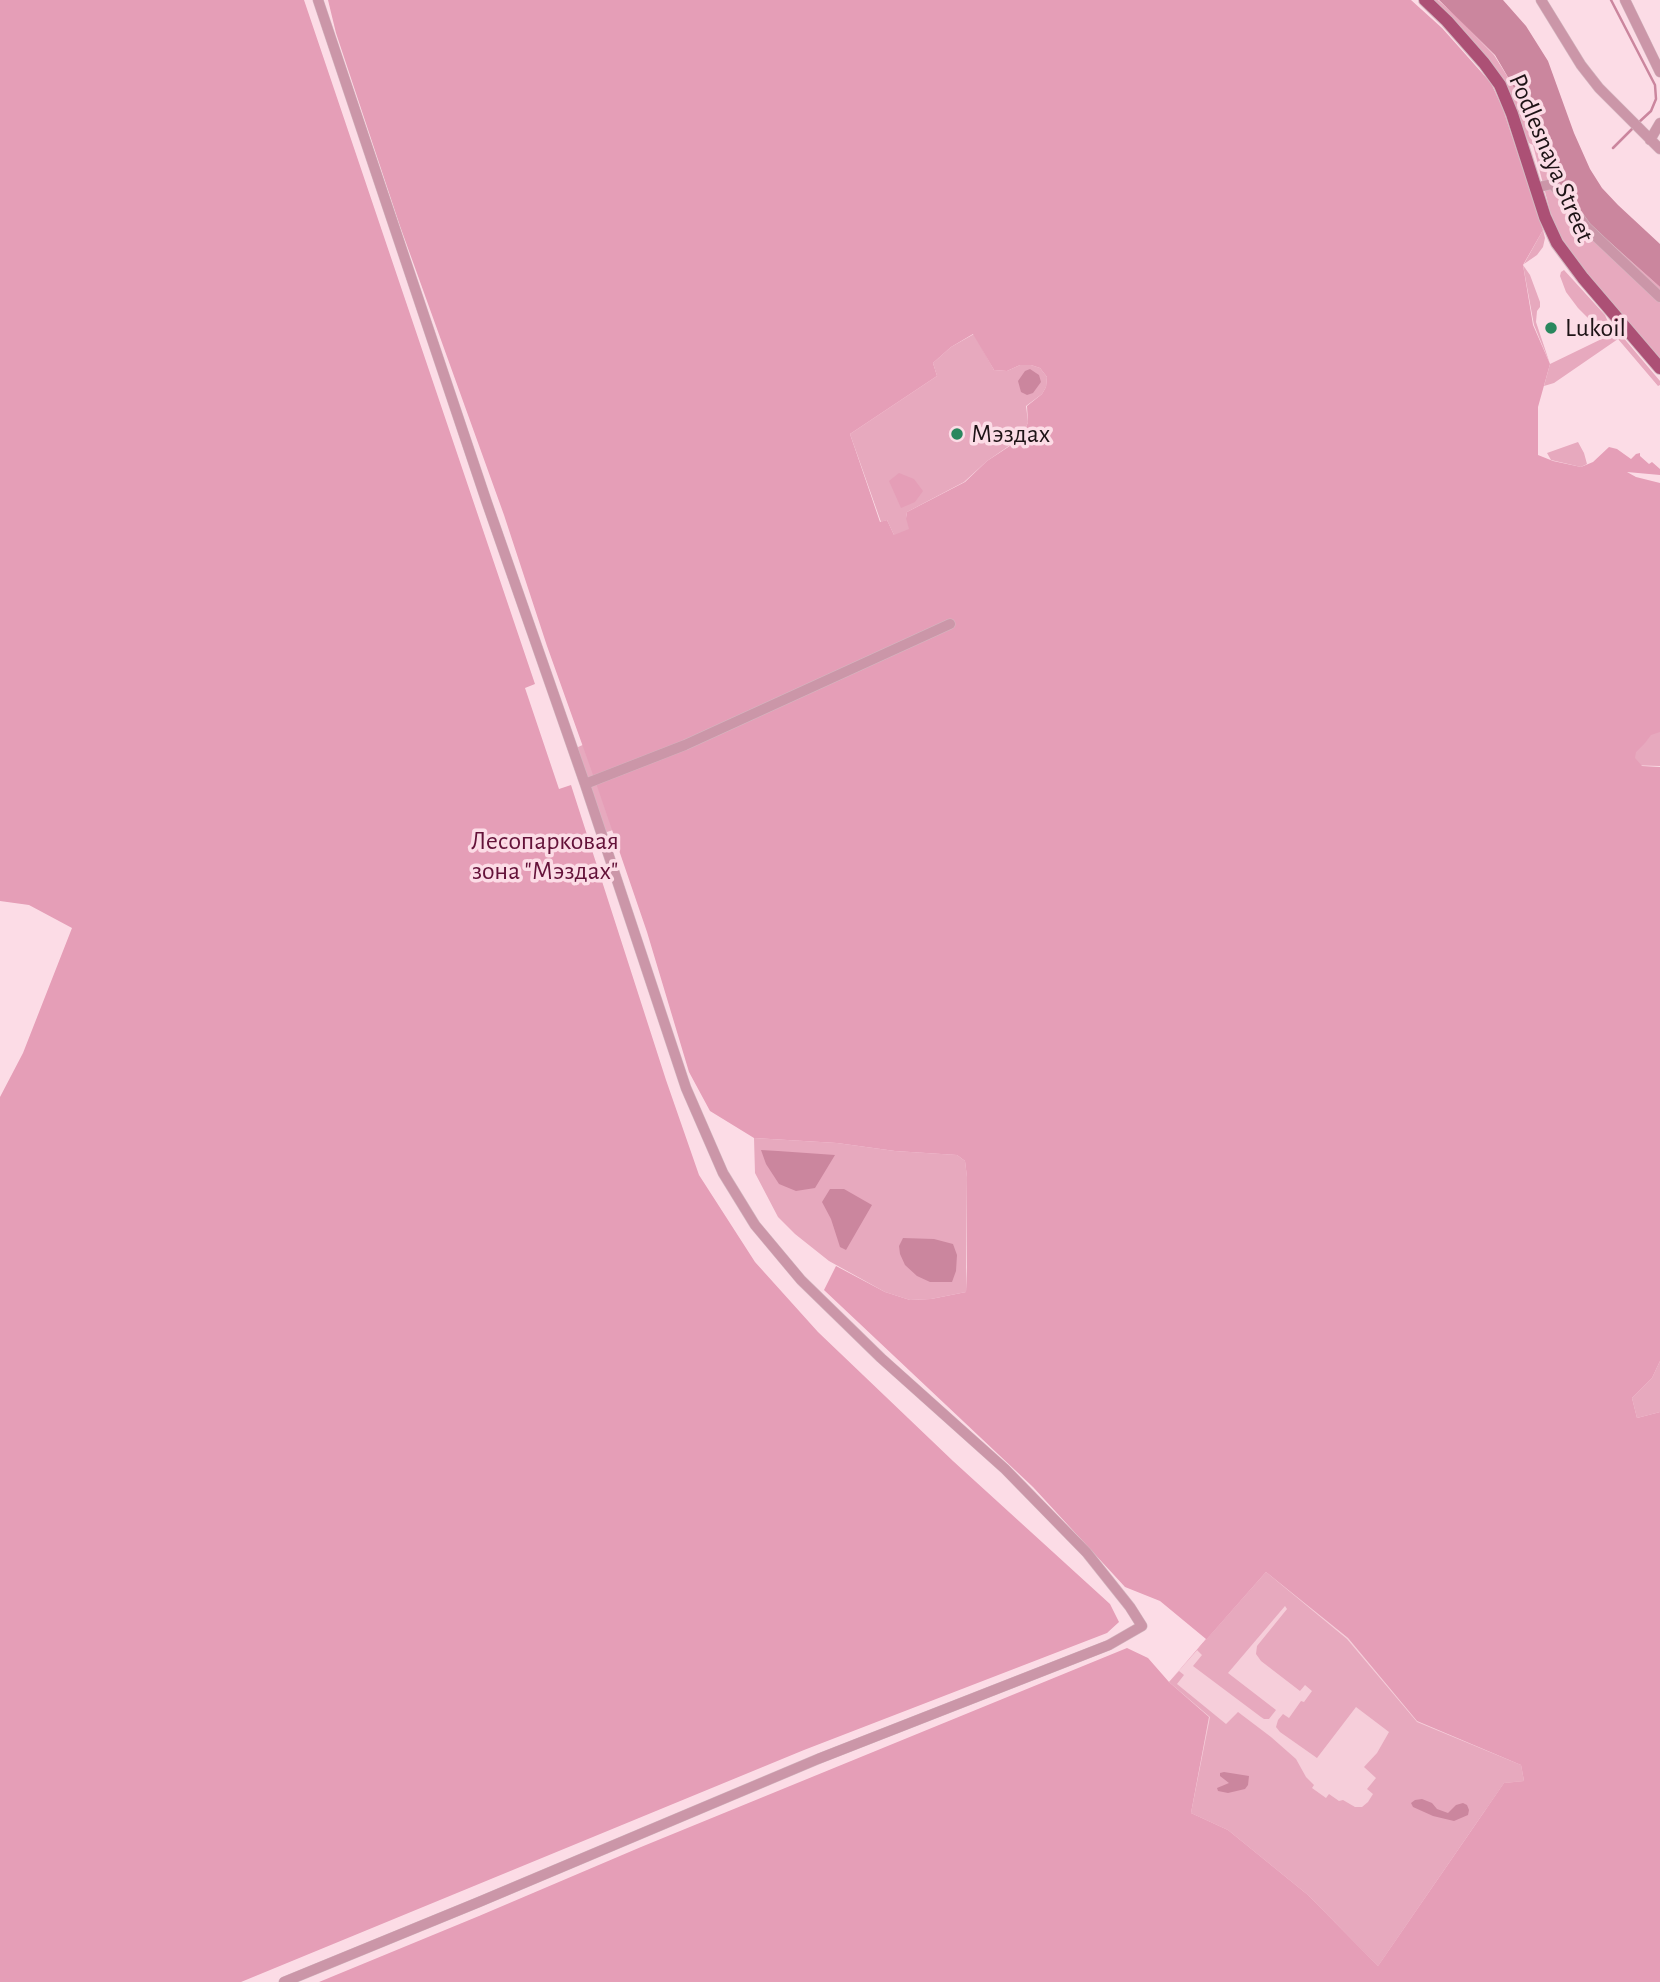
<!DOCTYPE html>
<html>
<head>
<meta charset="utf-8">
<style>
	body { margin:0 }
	canvas { display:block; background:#fcdce6 }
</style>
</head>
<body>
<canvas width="1660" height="1982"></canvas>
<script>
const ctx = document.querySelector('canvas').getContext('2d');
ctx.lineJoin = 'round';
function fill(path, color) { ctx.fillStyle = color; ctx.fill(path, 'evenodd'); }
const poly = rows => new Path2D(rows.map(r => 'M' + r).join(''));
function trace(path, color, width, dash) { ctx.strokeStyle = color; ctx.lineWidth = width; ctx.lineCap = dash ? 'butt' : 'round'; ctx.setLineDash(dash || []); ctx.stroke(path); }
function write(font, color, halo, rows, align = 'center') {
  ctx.font = font + ' "Alegreya Sans",sans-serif'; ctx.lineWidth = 7; ctx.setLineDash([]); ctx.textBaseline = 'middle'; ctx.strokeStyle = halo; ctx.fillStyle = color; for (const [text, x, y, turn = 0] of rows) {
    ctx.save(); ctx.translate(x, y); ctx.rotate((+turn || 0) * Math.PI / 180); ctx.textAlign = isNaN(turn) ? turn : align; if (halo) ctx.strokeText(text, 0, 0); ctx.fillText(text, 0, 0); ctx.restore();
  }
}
const built = poly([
	[1266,1572,1348,1638,1417,1721,1521,1765,1524,1781,1483,1812,1378,1967,1308,1895,1228,1830,1191,1813,1209,1717,1169,1682]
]);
const green = poly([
	[1434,0,1438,0,1455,15,1494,55,1512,84,1559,183,1569,200,1584,219,1660,287,1660,358,1583,268,1559,234,1550,211,1533,145,1529,143,1523,129,1461,28],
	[1543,230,1545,238,1543,247,1537,255,1524,264],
	[1523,265,1530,275,1540,302,1540,307,1537,311,1536,322,1550,364,1534,325],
	[1564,270,1605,315,1608,322,1599,323,1589,319,1578,308,1566,292,1560,276,1561,272],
	[1616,332,1622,336,1660,381,1660,385,1658,386,1618,339,1554,383,1544,386,1550,364],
	[974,334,994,370,1007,371,1020,365,1031,365,1040,368,1047,377,1046,387,1042,394,1026,406,1028,422,1022,437,987,461,964,482,907,512,906,518,1644,718,1660,732,1660,766,1627,765,655,816,604,833,576,748,635,721,894,535,887,520,881,522,850,434,937,376,933,363,951,347],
	[1578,442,1584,453,1587,464,1581,467,1551,460,1547,453],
	[754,1138,837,1143,895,1151,957,1155,965,1161,967,1177,966,1292,931,1299,910,1300,885,1292,829,1261,795,1234,778,1217,755,1173],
	[1660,1361,1660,1412,1637,1418,1632,1398,1652,1378],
	[1266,1572,1347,1639,1417,1722,1521,1765,1524,1781,1504,1783,1378,1966,1308,1895,1228,1830,1191,1813,1210,1717,1169,1682,1179,1671,1184,1675,1177,1684,1226,1724,1238,1712,1271,1737,1296,1759,1306,1777,1314,1785,1312,1788,1326,1798,1329,1794,1339,1801,1343,1800,1355,1807,1362,1807,1368,1802,1373,1794,1367,1789,1376,1778,1364,1767,1377,1753,1389,1732,1356,1707,1317,1758,1280,1732,1276,1727,1278,1720,1283,1714,1289,1718,1301,1701,1304,1702,1312,1691,1305,1685,1300,1691,1261,1661,1256,1654,1257,1646,1287,1609,1285,1606,1228,1673,1276,1710,1269,1719,1264,1719,1261,1717,1193,1666,1202,1655,1197,1650]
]);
const forest = poly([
	[0,0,304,0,535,684,525,688,559,789,571,785,666,1080,699,1175,755,1262,818,1332,953,1461,1110,1604,1119,1622,1107,1633,804,1750,241,1982,0,1982,0,1097,23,1053,72,928,29,905,0,901],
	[328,0,1411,0,1442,28,1491,83,1503,109,1543,230,1523,265,1533,325,1550,364,1538,407,1538,455,1553,461,1581,467,1593,462,1609,447,1617,449,1631,459,1636,454,1640,453,1640,456,1649,464,1652,462,1660,469,1660,475,1627,472,1636,477,1660,483,1660,732,1651,735,1645,743,1636,752,1635,758,1642,766,1660,767,1660,1361,1652,1378,1632,1398,1637,1418,1660,1412,1660,1982,319,1982,479,1916,641,1847,1127,1648,1148,1658,1169,1682,1206,1639,1160,1601,1125,1587,1033,1487,824,1290,836,1266,885,1292,910,1300,931,1299,966,1292,967,1267,967,1177,965,1161,957,1155,895,1151,837,1143,754,1138,710,1111,689,1072,647,932,597,786,547,646,504,515,400,226,336,33],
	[973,334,994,370,1007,371,1020,365,1031,365,1040,368,1047,377,1046,387,1042,394,1027,406,1028,422,1022,438,987,461,965,482,907,512,906,518,909,529,894,535,887,520,880,522,850,434,937,376,933,363,951,347],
	[1266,1572,1348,1638,1417,1721,1521,1765,1524,1781,1504,1783,1378,1966,1308,1895,1228,1830,1191,1813,1209,1717,1169,1682],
	[899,473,914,479,923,491,915,502,901,508,889,481]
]);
const water = poly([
	[1439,0,1503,0,1526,26,1548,61,1574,133,1590,169,1602,188,1618,205,1660,244,1660,287,1584,219,1569,200,1559,183,1512,84,1495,55],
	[1030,369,1039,375,1041,382,1033,393,1027,395,1021,392,1018,381,1025,371],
	[761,1150,778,1151,835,1155,815,1188,796,1191,779,1184,766,1164],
	[830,1189,844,1189,872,1205,846,1250,840,1247,831,1219,822,1202],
	[903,1238,934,1239,953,1244,957,1255,956,1271,952,1282,930,1282,917,1276,905,1265,900,1254,899,1246],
	[1224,1772,1249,1776,1248,1785,1245,1789,1228,1793,1218,1791,1217,1788,1229,1783,1220,1776,1220,1773],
	[1422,1799,1432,1803,1437,1809,1448,1813,1456,1805,1463,1803,1467,1805,1469,1810,1468,1815,1454,1821,1433,1816,1413,1807,1411,1803,1415,1800]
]);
const stream = poly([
	[1611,0,1655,85,1656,99,1651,111,1638,123],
	[1613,148,1633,128]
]);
const minor = poly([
	[1541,0,1581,65,1599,88,1660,149],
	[1625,0,1660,72],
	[1650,140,1660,123],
	[1535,188,1552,184,1563,195,1586,227,1660,297],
	[585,784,685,745,950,624],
	[284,1982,479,1902,818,1759,1109,1645,1142,1626,1130,1607,1087,1553,1005,1469,881,1358,801,1280,755,1225,723,1173,686,1088,585,784,487,503,318,0]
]);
const major = poly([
	[1425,0,1447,21,1484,63,1500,85,1512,114,1545,217,1557,243,1583,278,1660,368]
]);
const markers = [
	[1551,328,7,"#2a875e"],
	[957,434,7,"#2a875e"]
];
const streetNames = [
	["Podlesnaya Street",1551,158,67]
];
const poiNames = [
	["Lukoil",1565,328],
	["Мэздах",971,434]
];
const parkNames = [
	["Лесопарковая",545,841],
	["зона \"Мэздах\"",545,871]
];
fill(built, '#f6ceda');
fill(green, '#e7a9be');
fill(forest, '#e59eb7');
fill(water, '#cb869e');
trace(stream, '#cb869e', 2.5);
trace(minor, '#d4b8c1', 11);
trace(major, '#d4b8c1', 14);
trace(minor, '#cb96a8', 10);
trace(major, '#ac5075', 12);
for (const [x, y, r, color] of markers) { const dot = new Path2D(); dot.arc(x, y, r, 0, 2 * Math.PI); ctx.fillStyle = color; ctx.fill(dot); trace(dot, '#fcdce6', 2.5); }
write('26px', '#1e1316', '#fcdce6', streetNames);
write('26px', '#1e1316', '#fcdce6', poiNames, 'left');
write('26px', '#641239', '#fcdce6', parkNames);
</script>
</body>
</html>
